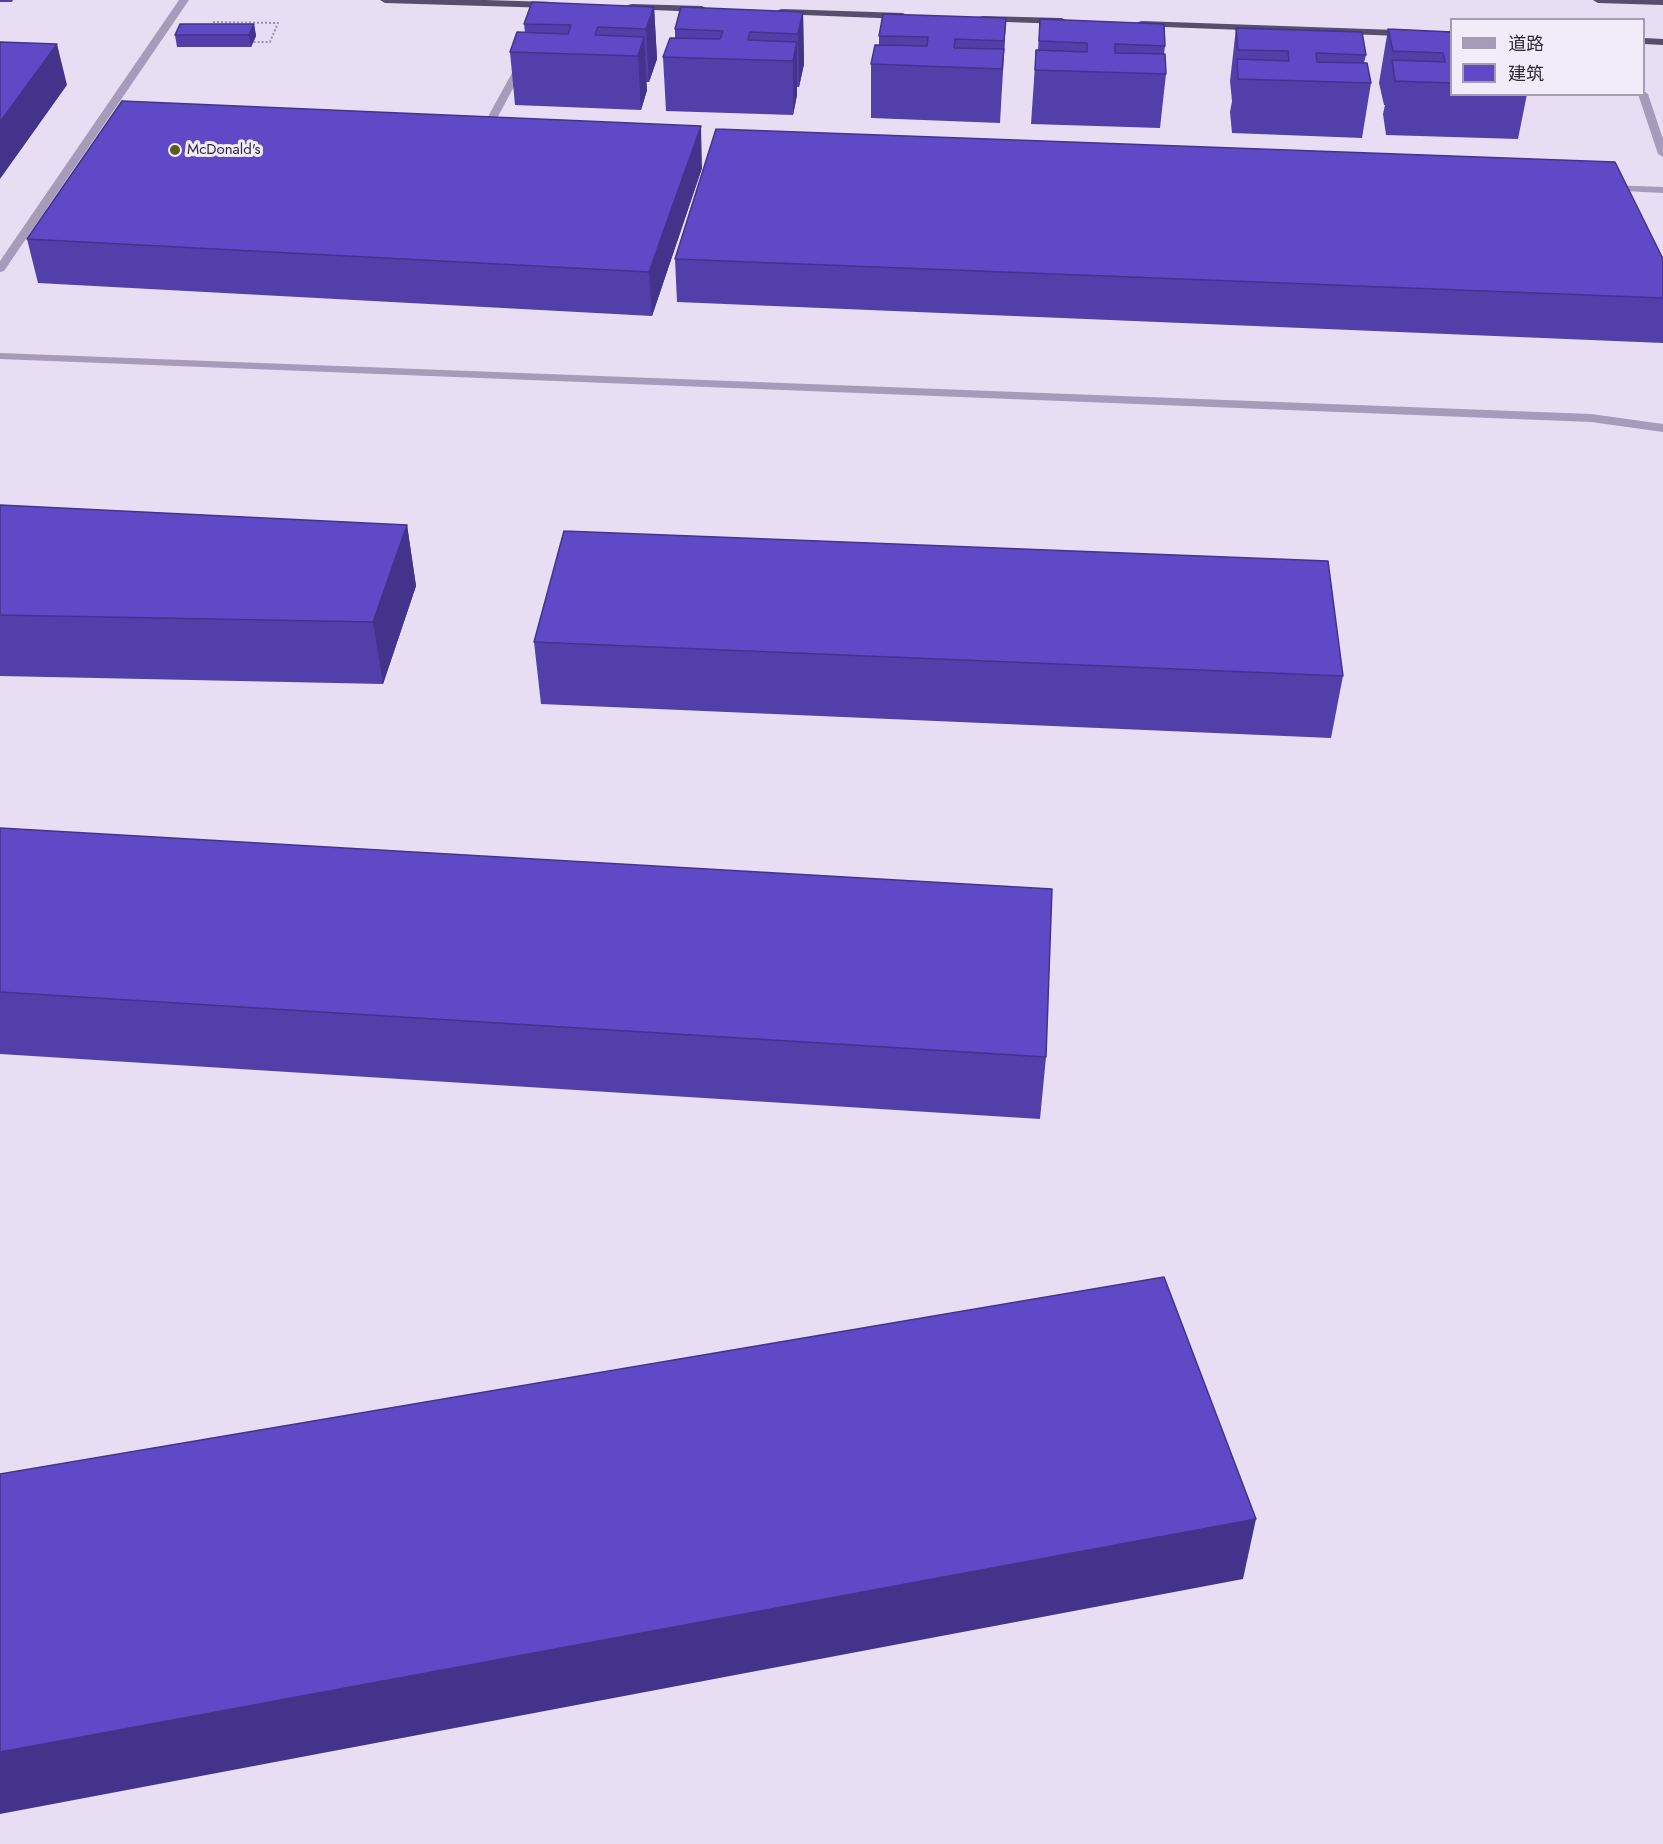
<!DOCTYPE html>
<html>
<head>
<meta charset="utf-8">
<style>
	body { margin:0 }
	#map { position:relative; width:1663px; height:1844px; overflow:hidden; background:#e8def3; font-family:Jost,"Noto Sans SC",sans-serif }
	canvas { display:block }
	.legend { position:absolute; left:1450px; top:18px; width:195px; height:78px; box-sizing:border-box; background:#f2ebfa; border:2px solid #a39dad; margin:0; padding:8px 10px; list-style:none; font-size:18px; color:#2d2939 }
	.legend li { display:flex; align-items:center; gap:12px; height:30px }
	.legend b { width:30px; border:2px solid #a39dad }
</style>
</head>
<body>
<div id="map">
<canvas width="1663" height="1844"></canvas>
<ul class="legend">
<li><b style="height:8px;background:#a69bb9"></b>道路</li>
<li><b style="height:16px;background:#6049c6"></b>建筑</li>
</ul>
</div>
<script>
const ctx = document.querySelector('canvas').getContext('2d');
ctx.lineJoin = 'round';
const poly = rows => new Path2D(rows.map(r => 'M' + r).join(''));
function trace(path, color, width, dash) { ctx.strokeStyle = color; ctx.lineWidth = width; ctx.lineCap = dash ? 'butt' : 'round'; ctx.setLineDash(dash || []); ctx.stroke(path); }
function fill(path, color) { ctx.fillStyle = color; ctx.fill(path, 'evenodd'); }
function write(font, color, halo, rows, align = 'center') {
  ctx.font = font + ' Jost,sans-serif'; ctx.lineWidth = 6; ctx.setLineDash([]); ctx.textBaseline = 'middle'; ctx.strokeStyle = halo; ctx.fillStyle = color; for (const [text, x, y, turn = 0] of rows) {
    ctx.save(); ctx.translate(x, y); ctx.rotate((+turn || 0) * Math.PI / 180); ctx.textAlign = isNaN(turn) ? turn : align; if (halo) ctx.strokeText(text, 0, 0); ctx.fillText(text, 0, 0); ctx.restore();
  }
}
const path = poly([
	[213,22,278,23,270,42,253,42]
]);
const minor = poly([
	[179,0,189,0,4,271,0,272,0,261,179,0],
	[518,62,526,64,494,124,500,132,492,134,484,124,518,62],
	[1609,185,1663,187,1663,193,1605,190,1604,188,1609,185],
	[0,353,1591,414,1663,424,1663,432,1591,422,0,359,0,353]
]);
const tertiary = poly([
	[1644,91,1648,94,1663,139,1663,157,1658,154,1638,94,1644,94,1644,91]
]);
const trunk = poly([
	[380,0,485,0,552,2,557,5,552,8,385,3,380,0],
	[1593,0,1663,0,1663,5,1598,3,1593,0],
	[632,4,702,6,707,9,702,12,628,9,628,5,632,4],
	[782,9,903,13,908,16,903,19,778,14,778,10,782,9],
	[983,16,1062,18,1067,21,1062,24,979,21,979,17,983,16],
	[1142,21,1452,32,1452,38,1138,26,1138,22,1142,21],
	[1644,38,1663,39,1663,45,1644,44,1644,38]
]);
const wall = poly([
	[0,0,13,0,12,2,0,2],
	[654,7,657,59,649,82,646,82,647,90,641,110,515,105,510,52,525,33,524,24],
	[803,12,804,64,799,87,797,87,797,95,793,115,666,111,663,57,675,38,675,29],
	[1006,18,1000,123,871,118,871,64,879,45,879,36],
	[1040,19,1165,46,1164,54,1166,74,1160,128,1031,124,1036,50,1038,50],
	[254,24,256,36,251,47,177,47,175,35],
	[1236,28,1366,55,1364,63,1371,83,1362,138,1232,133,1230,112,1232,101,1230,81],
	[1388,29,1452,32,1452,94,1527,94,1518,139,1386,135,1383,114,1385,105,1384,105,1379,83],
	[702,168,652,316,38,283,27,239],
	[675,259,1663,259,1663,343,677,302],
	[0,505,407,525,416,586,383,684,0,676],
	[534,642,1343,676,1331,738,541,704],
	[0,828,1046,1057,1040,1119,0,1054]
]);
const shadedWall = poly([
	[654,7,657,59,649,82,646,29],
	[803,12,804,64,799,87,798,34],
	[1006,18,1003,71,1002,94,1004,41],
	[254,24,256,36,251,47,249,35],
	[644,37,647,90,641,110,638,56],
	[797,42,797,95,793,115,793,61],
	[57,44,67,85,0,179,0,122],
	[701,126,702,168,652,316,649,272],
	[407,525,416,586,383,684,373,622],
	[1256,1519,1243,1579,0,1814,0,1752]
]);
const building = poly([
	[532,2,654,7,646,29,598,27,595,35,644,37,638,56,510,52,517,32,568,34,571,25,524,24,532,2],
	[681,7,803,12,798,34,750,32,748,40,797,42,793,61,663,57,670,38,720,39,723,31,675,29,681,7],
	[883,14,1006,18,1004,41,955,39,954,48,1004,49,1002,69,871,64,875,45,927,46,928,37,879,36,883,14],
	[1040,19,1164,24,1165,46,1115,44,1115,53,1165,54,1166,74,1035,70,1036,50,1087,52,1087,43,1039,41,1040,19],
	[180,24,254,24,249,35,175,35,180,24],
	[1236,28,1362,32,1366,55,1316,53,1317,62,1367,63,1371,83,1238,79,1237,59,1289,61,1288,51,1238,50,1236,28],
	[1388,29,1452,32,1452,83,1395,81,1392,60,1445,62,1443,53,1393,51,1388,29],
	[0,42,57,44,0,122,0,42],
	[122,101,701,126,649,272,27,239,122,101],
	[716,129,1615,162,1663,259,1663,298,675,259,716,129],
	[0,505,407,525,373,622,0,615,0,505],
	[564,531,1328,561,1343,676,534,642,564,531],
	[0,828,1052,889,1046,1057,0,992,0,828],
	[1164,1277,1256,1519,0,1752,0,1474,1164,1277]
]);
const markers = [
	[175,150,6,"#5a5b1e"]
];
const farPoinames = [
	["McDonald's",187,150]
];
trace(path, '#9c90b2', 2, [2, 2]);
fill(minor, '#a69bb9');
fill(tertiary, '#a69bb9');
fill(trunk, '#564e6a');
fill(wall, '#533faa');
fill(shadedWall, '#43338b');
fill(building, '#6049c6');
trace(building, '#43338b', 1.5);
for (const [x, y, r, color] of markers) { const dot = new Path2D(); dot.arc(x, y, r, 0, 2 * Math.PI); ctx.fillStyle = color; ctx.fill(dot); trace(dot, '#f2ebfa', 2); }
write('15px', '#2d2939', '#f2ebfa', farPoinames, 'left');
</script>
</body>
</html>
